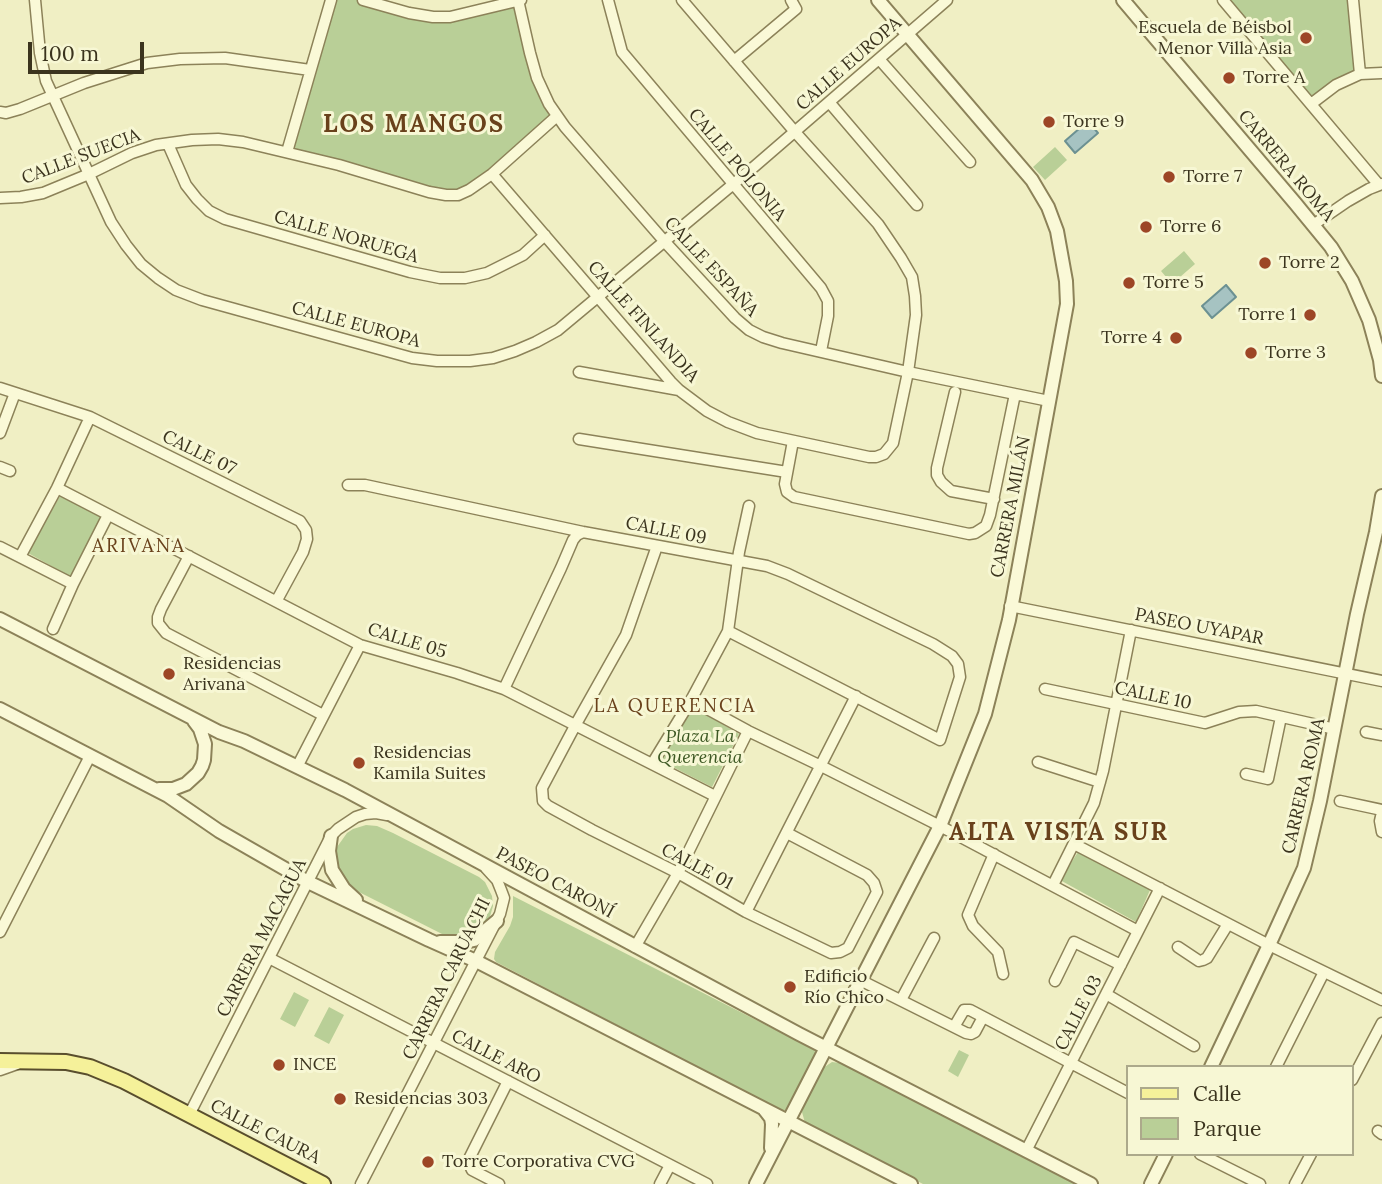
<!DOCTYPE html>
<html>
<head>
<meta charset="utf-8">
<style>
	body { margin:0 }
	#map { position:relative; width:1382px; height:1184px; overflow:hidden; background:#f0efc4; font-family:Lora,serif }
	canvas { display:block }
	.legend { position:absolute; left:1126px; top:1065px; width:228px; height:91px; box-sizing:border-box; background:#f7f7d4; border:2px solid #aca98b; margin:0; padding:9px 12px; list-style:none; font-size:21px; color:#3b341e }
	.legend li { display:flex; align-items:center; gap:14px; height:35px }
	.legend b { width:35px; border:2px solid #aca98b }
	.scale { position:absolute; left:28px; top:42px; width:116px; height:32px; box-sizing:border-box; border:4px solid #3b341e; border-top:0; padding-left:9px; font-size:21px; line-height:24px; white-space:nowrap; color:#3b341e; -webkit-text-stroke:5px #f7f7d4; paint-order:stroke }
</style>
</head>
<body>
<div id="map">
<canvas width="1382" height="1184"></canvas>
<ul class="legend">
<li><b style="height:9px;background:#f5f19a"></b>Calle</li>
<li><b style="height:19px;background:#b9cf97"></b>Parque</li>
</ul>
<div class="scale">100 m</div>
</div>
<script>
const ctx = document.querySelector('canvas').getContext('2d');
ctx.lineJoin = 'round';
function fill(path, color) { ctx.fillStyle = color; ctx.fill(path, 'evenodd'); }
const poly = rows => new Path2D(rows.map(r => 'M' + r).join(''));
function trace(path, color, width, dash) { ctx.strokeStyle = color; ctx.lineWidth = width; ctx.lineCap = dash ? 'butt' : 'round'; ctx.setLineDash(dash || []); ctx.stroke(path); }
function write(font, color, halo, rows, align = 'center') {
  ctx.font = font + ' Lora,serif'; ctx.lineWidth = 6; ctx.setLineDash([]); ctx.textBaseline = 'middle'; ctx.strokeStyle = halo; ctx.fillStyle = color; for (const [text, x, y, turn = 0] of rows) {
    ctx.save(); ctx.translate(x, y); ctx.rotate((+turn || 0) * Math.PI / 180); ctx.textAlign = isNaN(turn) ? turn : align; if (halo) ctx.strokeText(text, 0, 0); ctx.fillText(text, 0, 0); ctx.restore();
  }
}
const green = poly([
	[331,0,363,0,433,17,518,1,530,53,557,116,458,195,287,152],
	[1232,0,1351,0,1358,73,1311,102,1228,3],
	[1055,147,1067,160,1045,180,1033,167],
	[1184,251,1195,264,1172,284,1161,271],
	[60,496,102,517,71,577,28,553],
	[690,705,739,734,712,787,661,761],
	[366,825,377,826,393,833,479,877,485,882,492,896,493,906,489,920,483,928,468,937,448,937,349,887,339,875,335,854,337,847,347,833,353,829],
	[1078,852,1150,890,1136,922,1060,880],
	[513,896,813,1049,817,1054,788,1109,782,1111,496,962,494,959,495,952,510,926,513,917],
	[294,992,309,1000,295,1027,280,1019],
	[329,1007,344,1015,329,1044,314,1036],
	[959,1050,969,1055,958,1077,948,1071],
	[832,1062,840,1063,1075,1184,923,1184,805,1123,802,1112,803,1108,823,1068]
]);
const water = poly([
	[1088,121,1098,133,1075,153,1065,141,1088,121],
	[1226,285,1236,297,1212,318,1202,306,1226,285]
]);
const minor = poly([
	[35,0,40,53,46,81,111,222,126,245,141,264,158,278,176,290,202,300,412,358,437,361,470,361,493,358,515,351,536,342,558,330,755,166,947,0],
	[363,0,409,13,433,17,450,17,521,0],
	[518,0,530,53,537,78,549,104,565,127,665,242,735,318,749,330,763,337,782,343,908,372,1049,401],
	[608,0,622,52,821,288,828,301,828,316,821,351],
	[1223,0,1379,185],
	[1353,0,1360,74],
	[879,59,970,162],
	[734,61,796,9,791,0],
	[829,102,917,205],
	[1311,104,1336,85,1360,74,1382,73],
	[0,112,6,113,20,109,84,83,147,63,180,59,225,58,310,70],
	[168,144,186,185,197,199,209,211,225,219,410,272,440,278,465,278,487,273,523,255,545,235],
	[287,152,331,0],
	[492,174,671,382,679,390,707,411,728,422,757,433,869,457,876,457,884,454,893,443,908,372,916,315,915,296,912,277,901,258,878,224,795,132,682,0],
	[0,198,21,197,43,193,89,174,132,153,156,145,192,140,218,139,243,142,339,165,429,192,446,195,458,195,469,190,492,174,557,116],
	[1313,225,1348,201,1369,189,1382,184],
	[579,372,679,390],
	[0,388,90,417,300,521,306,530,307,539,303,552,277,600],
	[955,392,937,468,937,475,941,482,951,491,994,499],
	[0,433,15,393],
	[579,439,787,472],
	[793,441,785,484,787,492,794,497,969,534,975,533,986,526,990,515,1015,394],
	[0,467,10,471],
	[348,485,365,485,583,532,767,566,788,574,933,644,952,656,958,664,960,677,940,740,728,631],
	[57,488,360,645,457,673,504,689,715,796],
	[657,546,626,635,576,724,542,788,543,801,548,806,592,830,678,873,746,912,831,953,840,952,848,948,877,892,874,883,867,875,787,833],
	[0,547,73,584],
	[189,556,161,609,158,617,158,623,166,633,323,715],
	[20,557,57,488,90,417],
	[1010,606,1382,681],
	[53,629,73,584,108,515],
	[504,689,561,568,573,540,577,535,583,532],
	[1045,689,1205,723,1239,712,1256,711,1335,729],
	[691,700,748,731,821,766,940,826,1138,931],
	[1366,732,1382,735],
	[1038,762,1100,782],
	[652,764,691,700,728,631,739,552,749,506],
	[297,767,360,645],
	[1246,774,1268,779,1281,717],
	[1340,801,1382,810],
	[1382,812,1380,821,1382,832],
	[1074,844,1269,945,1382,1000],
	[994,854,968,915,973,926,998,952,1003,974],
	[1053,885,1094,803,1103,771,1131,630],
	[746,912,856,696],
	[0,932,90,756],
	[635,947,678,873,748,731],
	[1178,947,1199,961,1203,960,1207,958,1228,924],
	[269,958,707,1184],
	[862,981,966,1033,971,1034,975,1032,983,1017],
	[1055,981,1074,942,1121,965],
	[1106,994,1194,1046],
	[901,1000,934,938],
	[954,1027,964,1010,970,1010,1128,1093],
	[1276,1067,1324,972],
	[0,1070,17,1064],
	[1352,1080,1382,1023],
	[189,1115,331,836,338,829,356,817,365,814,376,813,387,815],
	[1378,1131,1382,1134],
	[1026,1151,1160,888],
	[1200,1154,1260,1184],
	[361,1184,500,914,504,898,501,890,497,880,486,868],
	[499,1184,472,1170,468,1161,508,1081],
	[660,1184,670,1165],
	[1295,1184,1311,1154]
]);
const tertiary = poly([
	[1123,0,1295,203,1331,247,1352,281,1369,320,1380,360,1382,376],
	[0,619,219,732,244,741,345,790,799,1034,1091,1184],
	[0,709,168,796,219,831,308,882,429,940,476,961,911,1184],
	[159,789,173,789,186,784,198,773,202,766,204,760,205,744,200,729,194,721],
	[331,836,329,851,332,870,344,889,356,900],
	[440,942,465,942,474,940,497,921],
	[1211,1067,1269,945,1304,868,1320,801,1357,614,1376,532,1382,496],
	[764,1109,771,1118,772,1124,771,1148],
	[756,1184,940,826,985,714,1009,620,1067,304,1066,281,1057,231,1048,207,1032,180,878,0],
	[1151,1184,1166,1154]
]);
const primary = poly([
	[0,1061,66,1062,90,1067,124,1081,323,1184]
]);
const markers = [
	[1306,38,7,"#9d4626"],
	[1229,78,7,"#9d4626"],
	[1049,122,7,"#9d4626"],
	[1169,177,7,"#9d4626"],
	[1146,227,7,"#9d4626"],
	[1265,263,7,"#9d4626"],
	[1129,283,7,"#9d4626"],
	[1310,315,7,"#9d4626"],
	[1176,338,7,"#9d4626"],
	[1251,353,7,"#9d4626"],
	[169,674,7,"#9d4626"],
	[359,763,7,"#9d4626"],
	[790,987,7,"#9d4626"],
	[279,1065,7,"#9d4626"],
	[340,1099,7,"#9d4626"],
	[428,1162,7,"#9d4626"]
];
const poiNames = [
	["Escuela de Béisbol",1292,28,"right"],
	["Menor Villa Asia",1292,49,"right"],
	["Torre A",1243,78],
	["Torre 9",1063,122],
	["Torre 7",1183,177],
	["Torre 6",1160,227],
	["Torre 2",1279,263],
	["Torre 5",1143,283],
	["Torre 1",1296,315,"right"],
	["Torre 4",1162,338,"right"],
	["Torre 3",1265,353],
	["Residencias",183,664],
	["Arivana",183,685],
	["Residencias",373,753],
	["Kamila Suites",373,774],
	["Edificio",804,977],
	["Río Chico",804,998],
	["INCE",293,1065],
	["Residencias 303",354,1099],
	["Torre Corporativa CVG",442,1162]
];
const streetNames = [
	["CALLE EUROPA",849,64,-41],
	["CALLE SUECIA",81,157,-21],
	["CALLE POLONIA",737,165,50],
	["CARRERA ROMA",1286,166,50],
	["CALLE NORUEGA",346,237,16],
	["CALLE ESPAÑA",711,267,47],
	["CALLE FINLANDIA",643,322,48],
	["CALLE EUROPA",356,325,15],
	["CALLE 07",199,453,26],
	["CARRERA MILÁN",1011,507,-79],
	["CALLE 09",666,531,11],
	["PASEO UYAPAR",1199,627,11],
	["CALLE 05",407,641,17],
	["CALLE 10",1153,696,12],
	["CARRERA ROMA",1304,786,-77],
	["CALLE 01",697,867,28],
	["PASEO CARONÍ",555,883,28],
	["CARRERA MACAGUA",262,938,-63],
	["CARRERA CARUACHI",447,979,-64],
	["CALLE 03",1079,1013,-63],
	["CALLE ARO",496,1057,27],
	["CALLE CAURA",265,1132,27]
];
const parkNames = [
	["Plaza La",700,737],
	["Querencia",700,758]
];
const neighbourhoodNames = [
	["ARIVANA",139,547],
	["LA QUERENCIA",675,707]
];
const districtNames = [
	["LOS MANGOS",414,125],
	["ALTA VISTA SUR",1059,833]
];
fill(green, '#b9cf97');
fill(water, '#a6c3c2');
trace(water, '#6c9192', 2);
trace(minor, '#8c8259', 13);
trace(tertiary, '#8c8259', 16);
trace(primary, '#594e2d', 18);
trace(minor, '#faf9d7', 10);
trace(tertiary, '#faf9d7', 12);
trace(primary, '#f5f19a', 14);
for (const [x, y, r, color] of markers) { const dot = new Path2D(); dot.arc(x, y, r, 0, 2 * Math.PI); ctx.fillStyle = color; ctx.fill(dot); trace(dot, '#f7f7d4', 2.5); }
write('18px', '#3b341e', '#f7f7d4', poiNames, 'left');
write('18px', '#3b341e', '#f7f7d4', streetNames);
write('italic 18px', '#3d5823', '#f7f7d4', parkNames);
ctx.letterSpacing = '2px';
write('19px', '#69411b', '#f7f7d4', neighbourhoodNames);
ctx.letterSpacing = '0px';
ctx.letterSpacing = '2px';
write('bold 24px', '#69411b', '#f7f7d4', districtNames);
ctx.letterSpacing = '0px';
</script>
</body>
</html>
